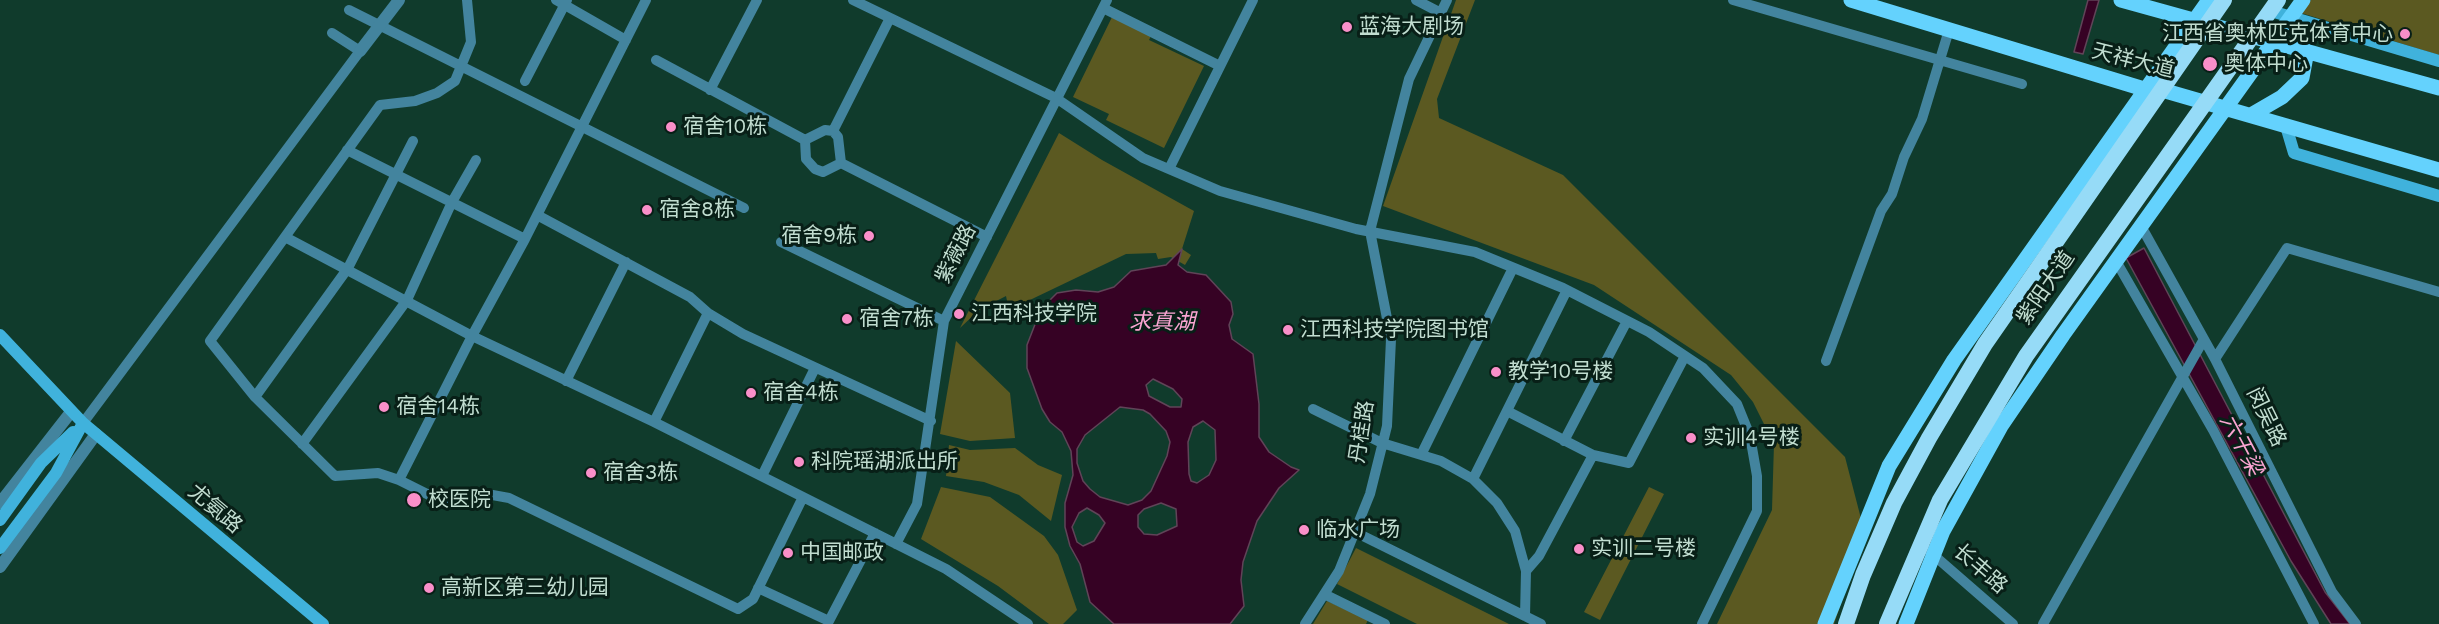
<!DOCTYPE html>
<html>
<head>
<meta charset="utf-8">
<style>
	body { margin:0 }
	canvas { display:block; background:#103b2c }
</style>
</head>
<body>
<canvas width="2439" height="624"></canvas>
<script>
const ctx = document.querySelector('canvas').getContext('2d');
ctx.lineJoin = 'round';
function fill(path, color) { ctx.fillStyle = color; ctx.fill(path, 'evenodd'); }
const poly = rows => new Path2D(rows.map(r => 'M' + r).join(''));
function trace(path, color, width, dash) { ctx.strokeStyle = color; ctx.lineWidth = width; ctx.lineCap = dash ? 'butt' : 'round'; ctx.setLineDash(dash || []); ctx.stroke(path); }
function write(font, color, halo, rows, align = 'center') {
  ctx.font = font + ' "Work Sans","Noto Sans SC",sans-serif'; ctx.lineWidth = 6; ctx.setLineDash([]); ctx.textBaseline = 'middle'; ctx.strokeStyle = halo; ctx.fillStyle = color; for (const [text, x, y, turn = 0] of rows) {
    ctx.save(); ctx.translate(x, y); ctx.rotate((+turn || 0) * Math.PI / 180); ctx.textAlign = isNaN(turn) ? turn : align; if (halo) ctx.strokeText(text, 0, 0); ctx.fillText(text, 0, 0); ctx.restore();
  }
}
const green = poly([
	[1456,0,1475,0,1437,99,1439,118,1563,175,1845,457,1865,534,1834,624,1717,624,1772,510,1774,444,1753,402,1731,375,1594,285,1383,206],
	[2311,0,2439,0,2439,55,2301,13],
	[1112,17,1151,36,1149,40,1204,66,1164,148,1106,120,1109,114,1073,97],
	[1059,133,1102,160,1194,211,1182,249,1191,255,1185,265,1171,257,1158,259,1156,253,1126,254,1009,310,1006,296,979,310,960,328],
	[956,341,1010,393,1015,438,970,441,940,434],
	[949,445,970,450,1015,448,1038,465,1062,475,1051,521,1019,495,984,482,946,476],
	[941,487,990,497,1044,536,1058,555,1077,610,1063,624,1049,624,998,586,921,539],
	[1649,487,1664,494,1600,620,1584,612],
	[1356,548,1509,624,1417,624,1337,584],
	[1327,601,1368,620,1366,624,1313,624]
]);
const water = poly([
	[2088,0,2099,0,2083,54,2074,52,2088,0],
	[2144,248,2325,592,2350,624,2331,624,2291,561,2126,258,2144,248],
	[1182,249,1178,265,1187,272,1206,275,1231,302,1233,314,1229,325,1232,339,1253,354,1259,404,1259,437,1269,452,1291,467,1299,470,1279,488,1257,521,1243,562,1241,580,1244,606,1230,624,1114,624,1090,602,1080,564,1070,546,1065,527,1065,503,1073,475,1071,451,1062,432,1050,422,1042,409,1027,368,1027,345,1041,309,1057,293,1076,290,1098,292,1114,287,1131,271,1166,265,1182,249],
	[1153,379,1173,389,1182,399,1181,407,1170,407,1149,396,1146,385,1153,379],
	[1120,407,1143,410,1150,414,1166,431,1170,442,1167,456,1151,491,1142,500,1128,505,1100,497,1090,489,1083,481,1077,463,1077,449,1085,435,1120,407],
	[1203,421,1215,430,1216,460,1209,475,1197,483,1191,481,1189,474,1188,442,1193,427,1203,421],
	[1161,503,1176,509,1177,526,1157,535,1144,534,1138,527,1138,515,1144,509,1161,503],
	[1087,508,1099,515,1105,523,1094,541,1083,546,1077,542,1072,527,1079,513,1087,508]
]);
const minor = poly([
	[467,0,471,42,455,81,437,93,415,101,380,105,210,341,255,397,335,476,378,473,399,480,441,501,487,494,509,498,738,609,753,599,803,497],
	[556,0,626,40],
	[646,0,525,239,472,336,654,422,946,569,1028,624],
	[853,0,1056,98,1143,158,1220,191,1356,229,1475,252,1563,288,1649,332,1703,368,1737,404,1750,436,1757,476,1757,511,1702,624],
	[1416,0,1441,13],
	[1733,0,2022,84],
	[1103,8,1220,66],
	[349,10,744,208],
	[656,60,805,140],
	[525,81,567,0],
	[710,90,757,0],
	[825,130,833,131,838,137,841,163,823,172,815,169,806,159,805,140,825,130],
	[833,131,890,18],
	[347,150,525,239],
	[841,163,987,237],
	[1169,169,1253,0],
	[537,215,690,297,708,313,743,334,931,421],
	[2141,226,2215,359,2332,592,2356,624],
	[285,237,472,336,399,480],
	[781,242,944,321],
	[2116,261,2213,430,2314,624],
	[2215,359,2287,248,2439,292],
	[1826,361,1881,211,1892,194,1904,157,1922,119,1949,30],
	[566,381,626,262],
	[255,397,348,268,413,141],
	[1313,409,1382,443,1441,461,1473,479,1497,503,1515,531,1526,571,1525,616],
	[1507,411,1593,455,1539,556,1526,571],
	[654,422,708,313],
	[83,423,360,51,332,33],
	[1564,441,1627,321],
	[302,444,407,300,452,202,476,160],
	[1422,453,1513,268],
	[1593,455,1629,463,1685,356],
	[762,476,815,368],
	[1473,479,1567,290],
	[1355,532,1541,624],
	[896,544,917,504,944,321,1107,0],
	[1929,551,2013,624],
	[758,588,829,621,875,533],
	[1326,595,1385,624],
	[1305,624,1339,571,1370,494,1387,426,1391,339,1370,231,1409,79,1447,0],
	[2043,624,2204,339]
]);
const tertiary = poly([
	[360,51,399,0],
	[0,503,71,412],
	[0,567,96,434]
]);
const secondary = poly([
	[2271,11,2439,61],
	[2286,126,2294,153,2439,196],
	[0,335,83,423,323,624],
	[0,520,41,463,73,432],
	[0,548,56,473,83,423]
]);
const primary = poly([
	[1851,0,2144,89,2162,90,2439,170],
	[2121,0,2439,88],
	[2251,115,2282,97,2302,78,2307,51],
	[1825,624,1889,466,1954,360,2209,0],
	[1906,624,1943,531,2001,426,2063,335,2303,0]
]);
const trunk = poly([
	[1846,624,1863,575,1894,503,1929,438,1985,344,2224,0],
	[1887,624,1940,500,2026,356,2278,0]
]);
const markers = [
	[1347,27,6,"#f98fc9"],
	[2405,34,6,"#f98fc9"],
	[2210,64,8,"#f98fc9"],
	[671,127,6,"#f98fc9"],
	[647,210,6,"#f98fc9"],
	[869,236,6,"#f98fc9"],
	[959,314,6,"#f98fc9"],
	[847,319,6,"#f98fc9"],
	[1288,330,6,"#f98fc9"],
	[1496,372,6,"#f98fc9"],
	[751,393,6,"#f98fc9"],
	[384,407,6,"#f98fc9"],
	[1691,438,6,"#f98fc9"],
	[799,462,6,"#f98fc9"],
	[591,473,6,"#f98fc9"],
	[414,500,8,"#f98fc9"],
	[1304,530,6,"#f98fc9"],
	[1579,549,6,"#f98fc9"],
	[788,553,6,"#f98fc9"],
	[429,588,6,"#f98fc9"]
];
const poiNames = [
	["蓝海大剧场",1359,27],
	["江西省奥林匹克体育中心",2393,34,"right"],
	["奥体中心",2224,64],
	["宿舍10栋",683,127],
	["宿舍8栋",659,210],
	["宿舍9栋",857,236,"right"],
	["江西科技学院",971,314],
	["宿舍7栋",859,319],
	["江西科技学院图书馆",1300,330],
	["教学10号楼",1508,372],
	["宿舍4栋",763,393],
	["宿舍14栋",396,407],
	["实训4号楼",1703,438],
	["科院瑶湖派出所",811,462],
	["宿舍3栋",603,473],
	["校医院",428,500],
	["临水广场",1316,530],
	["实训二号楼",1591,549],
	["中国邮政",800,553],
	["高新区第三幼儿园",441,588]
];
const streetNames = [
	["天祥大道",2133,61,14],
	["紫薇路",956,254,-63],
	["紫阳大道",2046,288,-55],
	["闵吴路",2266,417,64],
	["丹桂路",1362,432,-81],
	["尤氨路",215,509,40],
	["长丰路",1980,569,41]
];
const waterNames = [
	["求真湖",1162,323],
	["六干梁",2241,445,62]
];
fill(green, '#5b5921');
fill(water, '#360224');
trace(water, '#604458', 1.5);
trace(minor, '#43849e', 10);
trace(tertiary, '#43849e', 12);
trace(secondary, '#40b2dc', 12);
trace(primary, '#64d2fd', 15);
trace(trunk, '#96dbf7', 16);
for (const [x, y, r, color] of markers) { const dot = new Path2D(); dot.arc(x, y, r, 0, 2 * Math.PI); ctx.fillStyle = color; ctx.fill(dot); trace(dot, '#081f17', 2); }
write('21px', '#c1ddd0', '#081f17', poiNames, 'left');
write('21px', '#c1ddd0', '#081f17', streetNames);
write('italic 22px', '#faa5d2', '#081f17', waterNames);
</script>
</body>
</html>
